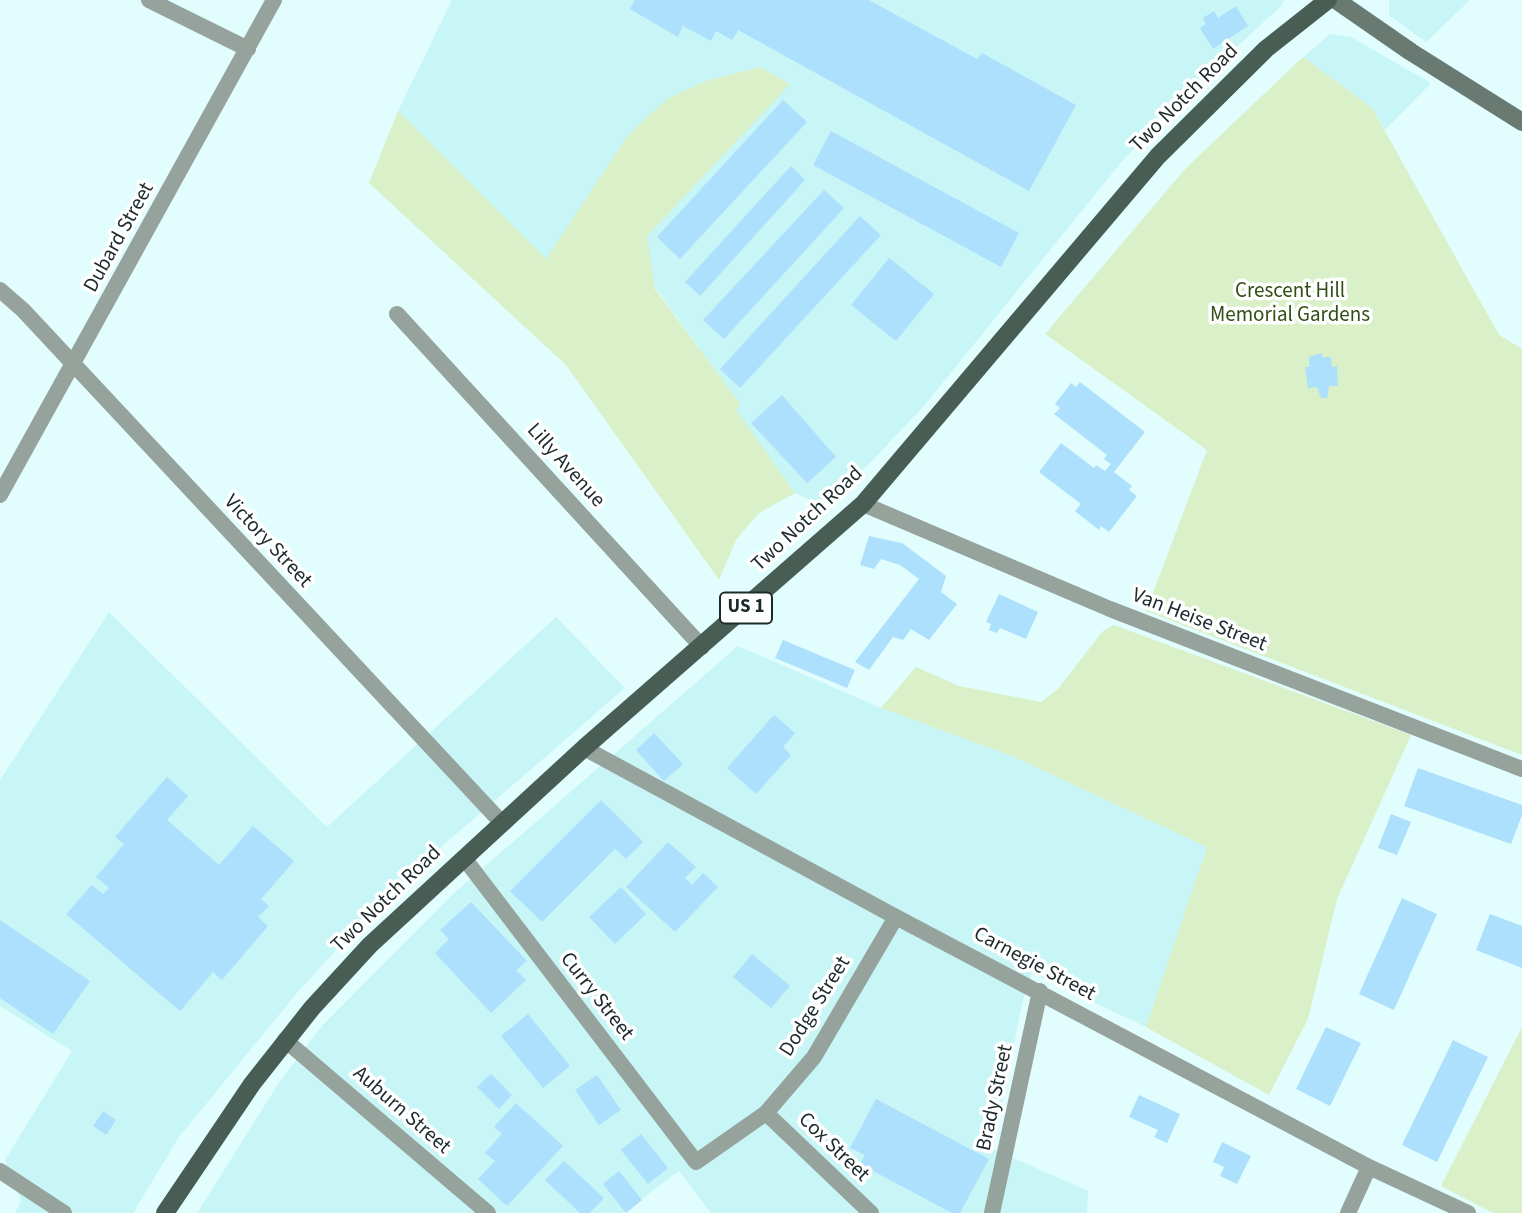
<!DOCTYPE html>
<html>
<head>
<meta charset="utf-8">
<style>
	body { margin:0 }
	canvas { display:block; background:#e1fdfd }
</style>
</head>
<body>
<canvas width="1522" height="1213"></canvas>
<script>
const ctx = document.querySelector('canvas').getContext('2d');
ctx.lineJoin = 'round';
function fill(path, color) { ctx.fillStyle = color; ctx.fill(path, 'evenodd'); }
const poly = rows => new Path2D(rows.map(r => 'M' + r).join(''));
function trace(path, color, width, dash) { ctx.strokeStyle = color; ctx.lineWidth = width; ctx.lineCap = dash ? 'butt' : 'round'; ctx.setLineDash(dash || []); ctx.stroke(path); }
function write(font, color, halo, rows, align = 'center') {
  ctx.font = font + ' "Source Sans 3",sans-serif'; ctx.lineWidth = 7; ctx.setLineDash([]); ctx.textBaseline = 'middle'; ctx.strokeStyle = halo; ctx.fillStyle = color; for (const [text, x, y, turn = 0] of rows) {
    ctx.save(); ctx.translate(x, y); ctx.rotate((+turn || 0) * Math.PI / 180); ctx.textAlign = isNaN(turn) ? turn : align; if (halo) ctx.strokeText(text, 0, 0); ctx.fillText(text, 0, 0); ctx.restore();
  }
}
const built = poly([
	[452,0,1284,0,1280,7,1175,104,1118,166,924,406,867,466,819,504,795,493,735,410,740,404,630,253,789,83,760,67,706,81,626,138,546,260,398,111],
	[1389,0,1470,0,1426,42,1389,15],
	[1330,34,1351,37,1431,83,1385,130,1372,108,1303,57],
	[109,612,327,827,556,617,625,688,440,848,357,927,297,993,179,1137,133,1213,15,1213,21,1201,5,1160,72,1051,0,1006,0,780],
	[738,646,881,708,1012,756,1207,847,1146,1027,1032,973,1023,1000,993,1149,1088,1191,1087,1213,711,1213,679,1171,623,1213,197,1213,280,1081,322,1026,451,896]
]);
const green = poly([
	[1303,57,1372,108,1499,335,1522,349,1522,755,1146,611,1207,450,1045,334,1186,168],
	[760,67,790,84,647,236,655,289,741,405,736,410,795,493,759,513,736,540,719,580,566,365,369,183,398,111,546,259,626,138,646,118,669,98,706,81],
	[1114,625,1411,735,1337,899,1308,1019,1269,1095,1146,1027,1207,847,1012,756,881,708,916,667,959,686,1041,702,1058,689,1103,631],
	[1522,1027,1522,1213,1493,1213,1441,1186]
]);
const building = poly([
	[635,0,869,0,977,59,982,53,1076,105,1029,191,738,30,732,40,716,31,711,41,683,26,678,37,630,9],
	[1236,6,1248,26,1213,49,1200,28,1206,24,1203,18,1214,11,1218,18],
	[783,100,807,122,680,259,657,237],
	[831,131,1019,233,1001,267,813,165],
	[791,166,805,180,700,296,685,282],
	[824,190,844,208,724,339,703,320],
	[860,216,881,235,740,388,720,369],
	[889,258,934,294,896,341,851,305],
	[1322,353,1322,357,1331,357,1332,367,1337,366,1338,386,1329,386,1327,398,1321,398,1317,387,1308,388,1305,367,1309,367,1309,357],
	[1080,382,1145,432,1114,472,1132,486,1129,490,1137,496,1109,532,1101,526,1099,530,1075,511,1081,504,1039,472,1061,443,1094,468,1096,465,1105,471,1111,464,1104,459,1107,455,1054,414,1060,408,1055,404,1071,383,1076,387],
	[782,395,836,457,807,483,751,423],
	[869,536,902,543,946,576,941,592,957,604,929,640,911,629,903,640,893,637,869,670,855,662,919,579,900,565,881,559,874,569,860,565],
	[999,594,1038,612,1026,639,1000,628,997,633,989,630,991,624,986,622],
	[783,640,855,670,847,688,775,658],
	[774,715,795,733,783,747,791,755,756,794,727,768],
	[654,733,683,764,664,781,636,750],
	[1418,768,1522,805,1522,815,1511,844,1404,806],
	[167,777,188,796,167,820,219,865,253,826,294,861,261,899,269,906,258,917,268,926,222,980,213,972,180,1011,66,914,92,885,103,894,109,888,96,877,124,844,115,837],
	[601,800,643,842,626,859,615,849,542,922,510,891],
	[1391,814,1411,822,1397,855,1378,848],
	[668,842,696,867,685,878,692,885,703,873,718,887,675,932,626,887],
	[621,887,646,914,615,944,589,917],
	[1402,898,1437,914,1394,1010,1359,994],
	[471,902,527,961,516,970,526,980,491,1013,435,953,449,939,440,930],
	[1490,914,1522,926,1522,968,1476,950],
	[0,920,90,981,53,1034,0,998],
	[752,954,790,986,771,1008,733,977],
	[528,1014,570,1066,543,1088,501,1036],
	[1326,1027,1361,1043,1330,1106,1296,1089],
	[1453,1040,1488,1057,1437,1162,1402,1145],
	[491,1074,512,1095,499,1109,477,1087],
	[597,1075,621,1110,599,1125,575,1090],
	[1139,1095,1180,1114,1167,1143,1154,1137,1158,1130,1129,1117],
	[876,1099,989,1159,960,1213,952,1213,860,1164,865,1155,850,1148],
	[516,1103,563,1146,507,1206,478,1179,495,1161,485,1153,502,1134,494,1127],
	[103,1111,116,1120,106,1135,93,1126],
	[641,1134,668,1168,648,1184,621,1150],
	[1222,1142,1251,1156,1237,1184,1220,1176,1224,1167,1213,1162],
	[564,1161,604,1198,590,1213,580,1213,545,1180],
	[619,1171,642,1200,626,1213,603,1184]
]);
const street = poly([
	[149,0,248,49],
	[0,290,23,310,502,823],
	[397,314,702,647],
	[0,495,274,0],
	[863,504,1110,609,1522,769],
	[584,748,896,917,1369,1167,1468,1213],
	[464,858,696,1162,766,1113,814,1057,896,917],
	[285,1040,488,1213],
	[766,1113,871,1213],
	[0,1171,64,1213],
	[992,1213,1040,991],
	[1348,1213,1369,1167]
]);
const secondary = poly([
	[1336,0,1411,52,1522,122]
]);
const primary = poly([
	[165,1213,252,1084,312,1008,370,945,584,748,863,504,1158,156,1266,49,1328,0]
]);
const shields = [
	[746,608,52]
];
const shieldNames = [
	["US 1",746,608]
];
const streetNames = [
	["Two Notch Road",1185,99,-45],
	["Dubard Street",120,238,-61],
	["Lilly Avenue",565,466,48],
	["Two Notch Road",808,520,-43],
	["Victory Street",267,542,47],
	["Van Heise Street",1199,621,21],
	["Two Notch Road",387,900,-44],
	["Carnegie Street",1034,965,28],
	["Curry Street",596,997,52],
	["Dodge Street",816,1007,-58],
	["Brady Street",996,1098,-78],
	["Auburn Street",401,1111,41],
	["Cox Street",833,1148,44]
];
const parkNames = [
	["Crescent Hill",1290,292],
	["Memorial Gardens",1290,316]
];
fill(built, '#c8f5f6');
fill(green, '#d9f0c8');
fill(building, '#ade0fc');
trace(street, '#96a29c', 16);
trace(secondary, '#687a72', 18);
trace(primary, '#485e54', 18);
for (const [x, y, w] of shields) { const box = new Path2D(); box.roundRect(x - w / 2, y - 15.5, w, 31, 5); ctx.fillStyle = '#fff'; ctx.fill(box); trace(box, '#1d2a2b', 2); }
write('bold 19px', '#1d2a2b', null, shieldNames);
write('21px', '#1d2a2b', '#fff', streetNames);
write('21px', '#324e15', '#fff', parkNames);
</script>
</body>
</html>
